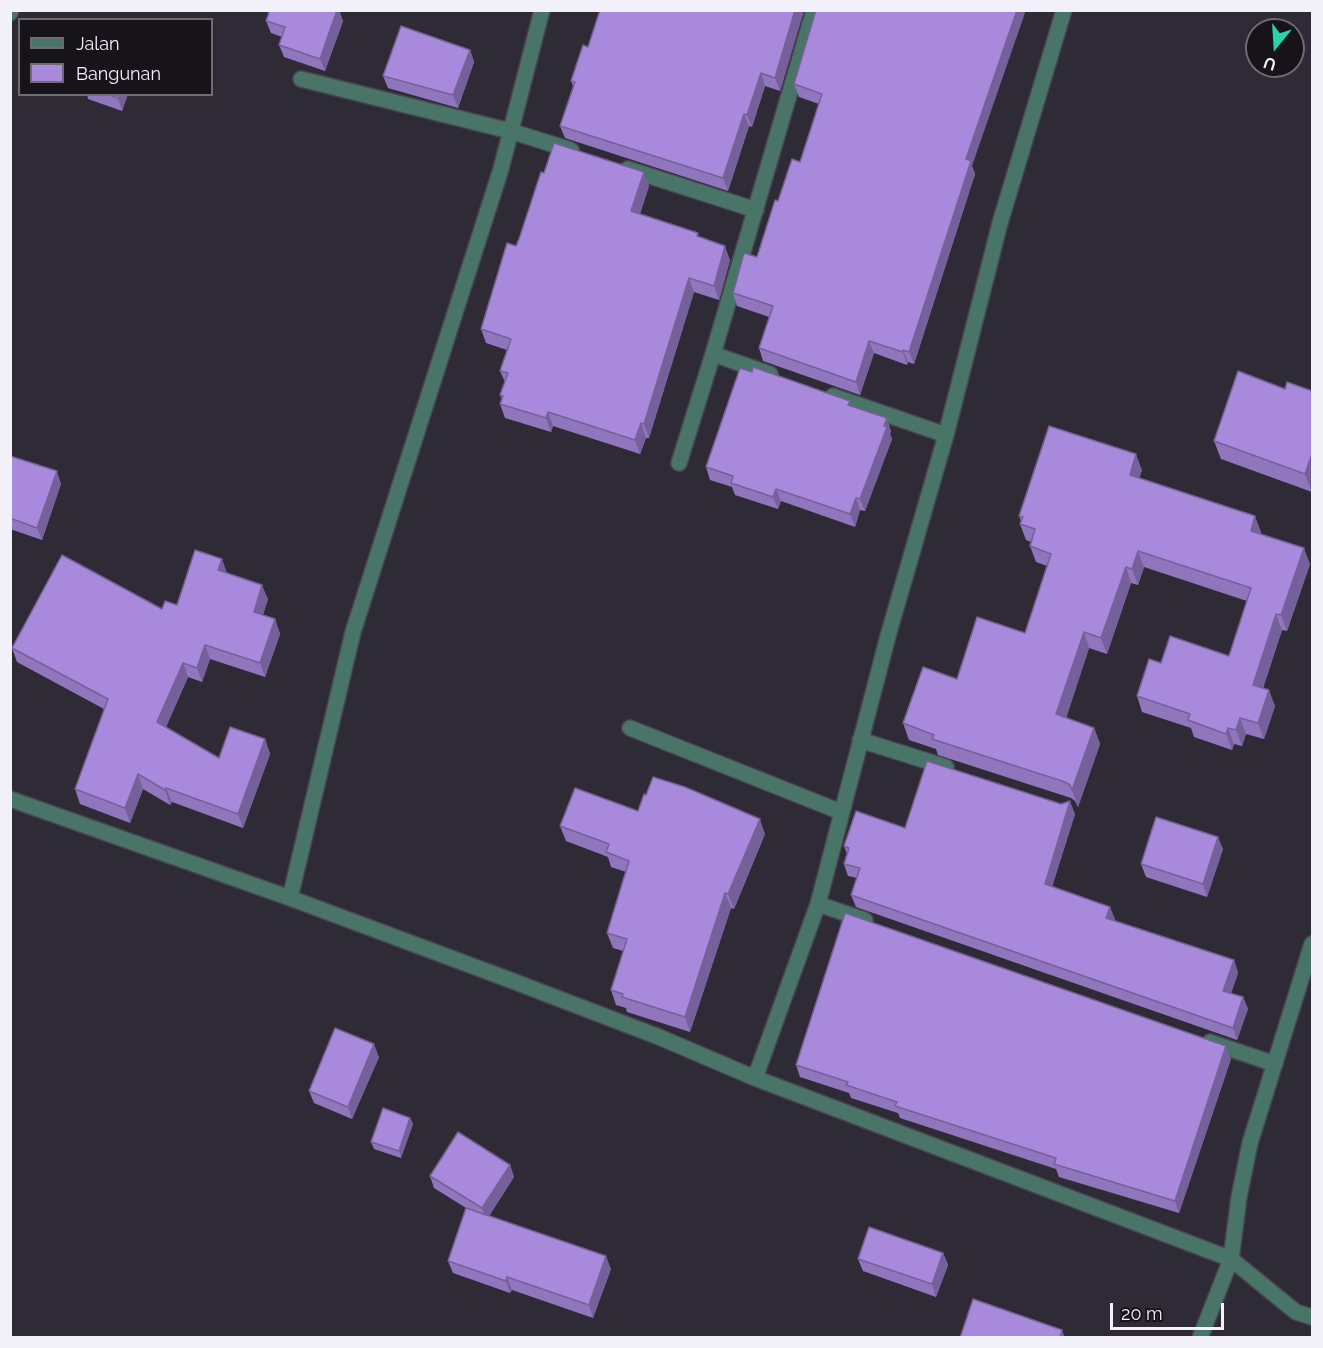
<!DOCTYPE html>
<html>
<head>
<meta charset="utf-8">
<style>
	body { margin:0 }
	#map { position:relative; width:1323px; height:1348px; overflow:hidden; background:#2e2a36; font-family:Raleway,sans-serif }
	canvas { display:block }
	.frame { position:absolute; inset:0; border:12px solid #f2f0f8; pointer-events:none }
	.legend { position:absolute; left:18px; top:18px; width:195px; height:78px; box-sizing:border-box; background:#161419; border:2px solid #6e6c72; margin:0; padding:8px 10px; list-style:none; font-size:18px; color:#f2f0f8 }
	.legend li { display:flex; align-items:center; gap:12px; height:30px }
	.legend b { width:30px; border:2px solid #6e6c72 }
	.north { position:absolute; left:1245px; top:18px; width:60px; height:60px; box-sizing:border-box; background:#161419; border:2px solid #6e6c72; border-radius:50%; rotate:198deg; font-size:16px; font-weight:700; line-height:24px; text-align:center; color:#f2f0f8 }
	.north::after { content:''; display:block; margin:auto; width:21px; height:27px; background:#27d5ad; clip-path:polygon(50% 0,100% 100%,50% 72%,0 100%) }
	.scale { position:absolute; left:1110px; top:1303px; width:114px; height:27px; box-sizing:border-box; border:3px solid #f2f0f8; border-top:0; padding-left:8px; font-size:18px; line-height:21px; white-space:nowrap; color:#f2f0f8; -webkit-text-stroke:4px #161419; paint-order:stroke }
</style>
</head>
<body>
<div id="map">
<canvas width="1323" height="1348"></canvas>
<div class="frame"></div>
<ul class="legend">
<li><b style="height:8px;background:#487567"></b>Jalan</li>
<li><b style="height:16px;background:#a889db"></b>Bangunan</li>
</ul>
<div class="north">U</div>
<div class="scale">20 m</div>
</div>
<script>
const ctx = document.querySelector('canvas').getContext('2d');
ctx.lineJoin = 'round';
const poly = rows => new Path2D(rows.map(r => 'M' + r).join(''));
function trace(path, color, width, dash) { ctx.strokeStyle = color; ctx.lineWidth = width; ctx.lineCap = dash ? 'butt' : 'round'; ctx.setLineDash(dash || []); ctx.stroke(path); }
function fill(path, color) { ctx.fillStyle = color; ctx.fill(path, 'evenodd'); }
const minor = poly([
	[10,13,11,10],
	[301,79,510,131,571,150],
	[628,169,756,210],
	[713,354,770,374],
	[833,396,946,435],
	[679,463,713,354,814,10],
	[630,728,841,812],
	[860,740,946,767],
	[10,799,290,898,510,980,659,1037,755,1078,1231,1259,1296,1312,1312,1317],
	[290,898,353,632,501,169,542,10],
	[818,904,865,920],
	[1210,1042,1275,1064],
	[755,1078,818,904,888,636,946,435,1000,223,1064,10],
	[1200,1338,1231,1259,1239,1197,1250,1143,1312,944]
]);
const wall = poly([
	[263,10,339,10,343,21,325,71,284,57,279,45,282,37,271,33,266,21,269,13],
	[600,10,804,10,780,91,765,86,752,127,749,126,728,191,565,138,560,126,573,86,571,81,588,47],
	[816,10,972,166,975,174,914,364,908,362,907,365,874,353,860,395,763,361,759,348,769,317,737,306,733,293,757,257,778,201,800,162,819,104,799,97,794,84],
	[470,50,474,62,458,108,388,88,383,76],
	[87,94,128,94,122,111,88,99],
	[544,173,649,186,640,214,700,237,730,260,719,300,694,292,649,438,646,438,640,454,553,426,551,432,505,418,500,404,502,399,500,395,505,382,500,371,507,350,486,343,481,329,519,239],
	[1285,389,1312,492,1221,459,1214,441],
	[852,406,891,431,890,434,892,439,865,511,860,510,855,527,781,501,778,509,735,495,732,487,710,480,706,467],
	[10,456,61,484,42,540,10,529],
	[1142,470,1139,478,1261,532,1261,534,1310,564,1287,631,1282,630,1263,688,1275,706,1264,739,1246,734,1242,746,1234,744,1232,750,1194,737,1191,728,1142,712,1137,696,1161,663,1229,656,1247,601,1144,567,1138,585,1131,583,1107,654,1089,648,1066,718,1094,728,1100,744,1078,807,1075,801,1071,798,938,755,936,749,909,740,903,723,957,679,1025,633,1047,566,1036,562,1030,546,1031,542,1026,540,1020,524,1021,521,1019,516],
	[227,573,268,599,263,615,275,619,280,634,265,677,210,659,202,682,188,677,166,727,219,758,265,739,270,754,243,828,172,802,170,805,143,789,130,823,80,804,75,789,104,709,17,662,12,648,177,605],
	[638,811,765,834,734,909,731,908,690,1032,627,1012,626,1008,616,1005,611,990,623,951,613,948,607,933,626,872,611,867,608,857,566,841,560,826],
	[1075,814,1052,887,1115,919,1114,921,1234,960,1238,973,1231,993,1243,997,1248,1009,1237,1040,856,907,851,895,857,878,848,876,844,864,847,854,844,846,905,828],
	[1223,849,1207,897,1146,877,1141,864],
	[379,1057,352,1119,314,1103,309,1091],
	[1231,1059,1179,1213,1059,1177,1056,1169,900,1118,898,1113,851,1098,849,1093,800,1077,796,1065],
	[410,1118,413,1124,401,1158,374,1149,371,1142],
	[510,1165,514,1177,489,1216,611,1269,593,1318,512,1290,510,1293,453,1273,448,1261,466,1208,434,1188,430,1176],
	[943,1253,948,1265,936,1297,863,1271,858,1259]
]);
const shadedWall = poly([
	[337,10,339,10,343,21,325,71,320,59],
	[795,10,804,10,780,91,775,78],
	[1017,10,1026,10,972,166,975,174,914,364,909,352,966,159],
	[470,50,474,62,458,108,453,95],
	[761,73,765,86,752,127,747,115],
	[119,94,128,94,122,111,118,98],
	[744,114,749,126,728,191,723,178],
	[644,172,649,186,636,225,631,211],
	[725,246,730,260,719,300,714,286],
	[689,278,694,292,649,438,644,424],
	[869,341,874,353,860,395,856,382],
	[903,350,908,362,907,365,903,352],
	[548,412,553,426,551,432,546,418],
	[887,418,891,431,890,434,892,439,865,511,860,499],
	[641,423,646,438,640,454,635,440],
	[1136,454,1142,470,1135,491,1130,475],
	[1312,454,1312,492,1305,474],
	[57,471,61,484,42,540,37,528],
	[776,489,781,501,778,509,773,497],
	[856,498,860,510,855,527,850,514],
	[1255,516,1261,532,1256,547,1251,531],
	[1304,548,1310,564,1287,631,1281,615],
	[1138,551,1144,567,1138,585,1132,569],
	[222,559,227,573,218,570],
	[1126,567,1131,583,1107,654,1101,638],
	[262,585,268,599,259,627,254,612],
	[1276,614,1282,630,1259,701,1253,685],
	[275,619,280,634,265,677,260,663],
	[1084,632,1089,648,1062,731,1056,714],
	[205,645,210,659,202,682,197,668],
	[183,663,188,677,162,736,157,722],
	[1269,690,1275,706,1264,739,1258,723],
	[1240,718,1246,734,1242,746,1236,730],
	[1094,728,1100,744,1078,807,1072,790],
	[1228,728,1234,744,1232,750,1226,734],
	[265,739,270,754,243,828,238,814],
	[138,774,143,789,130,823,125,808],
	[166,788,172,802,170,805,165,790],
	[1070,801,1075,814,1049,896,1045,884],
	[760,819,765,834,734,909,728,894],
	[1218,837,1223,849,1207,897,1203,884],
	[725,893,731,908,690,1032,685,1017],
	[1110,907,1115,919,1111,931,1106,918],
	[1234,960,1238,973,1228,1003,1223,991],
	[1243,997,1248,1009,1237,1040,1233,1028],
	[374,1044,379,1057,352,1119,348,1107],
	[1226,1046,1231,1059,1179,1213,1175,1201],
	[410,1118,413,1124,401,1158,399,1151],
	[510,1165,514,1177,486,1221,482,1208],
	[943,1253,948,1265,936,1297,932,1284],
	[606,1256,611,1269,593,1318,589,1305],
	[507,1277,512,1290,510,1293,506,1281],
	[1062,1330,1065,1338,1060,1338]
]);
const building = poly([
	[270,10,337,10,320,59,279,45,285,27,266,21,270,10],
	[600,10,795,10,775,78,761,73,747,115,744,114,723,178,560,126,575,82,571,81,583,45,588,47,600,10],
	[816,10,1017,10,966,159,971,161,909,352,903,350,903,352,869,341,856,382,759,348,773,306,733,293,744,253,757,257,775,200,778,201,792,159,800,162,822,94,794,84,816,10],
	[401,26,470,50,453,95,383,76,401,26],
	[107,94,119,94,118,98,107,94],
	[554,143,644,172,631,211,698,233,697,236,725,246,714,286,689,278,644,424,641,423,635,440,548,412,546,418,500,404,503,396,500,395,508,373,500,371,511,339,481,329,507,243,516,246,519,239,541,172,544,173,554,143],
	[753,367,850,401,848,405,887,418,884,426,887,427,860,499,856,498,850,514,776,489,773,497,731,483,733,476,706,467,740,368,752,372,753,367],
	[1238,371,1285,389,1287,382,1312,391,1312,454,1305,474,1214,441,1238,371],
	[1049,426,1136,454,1130,475,1255,516,1251,531,1304,548,1281,615,1276,614,1253,685,1269,690,1258,723,1240,718,1236,730,1228,728,1226,734,1188,720,1190,714,1137,696,1149,659,1161,663,1170,636,1229,656,1251,588,1138,551,1132,569,1126,567,1101,638,1084,632,1056,714,1094,728,1072,790,1070,785,1065,782,932,739,934,735,903,723,923,667,957,679,977,617,1025,633,1051,554,1030,546,1035,529,1020,524,1023,517,1019,516,1049,426],
	[10,456,57,471,37,528,10,518,10,456],
	[195,550,222,559,218,570,262,585,254,612,275,619,260,663,205,645,197,668,183,663,157,722,219,758,230,727,265,739,238,814,166,788,165,790,138,774,125,808,75,789,108,699,12,648,62,555,162,609,165,601,177,605,195,550],
	[927,761,1061,804,1070,801,1045,884,1110,907,1106,918,1234,960,1223,991,1243,997,1233,1028,851,895,860,868,844,864,849,848,844,846,856,811,905,828,927,761],
	[653,777,685,787,760,819,728,894,725,893,685,1017,622,997,623,994,611,990,627,939,607,933,629,861,606,852,609,844,560,826,575,788,638,811,644,794,646,795,653,777],
	[1156,817,1218,837,1203,884,1141,864,1156,817],
	[845,913,1226,1046,1175,1201,1054,1164,1056,1158,895,1106,897,1102,846,1085,848,1082,796,1065,845,913],
	[335,1028,374,1044,348,1107,309,1091,335,1028],
	[383,1108,410,1118,399,1151,371,1142,383,1108],
	[458,1132,510,1165,482,1208,430,1176,458,1132],
	[466,1208,606,1256,589,1305,507,1277,506,1281,448,1261,466,1208],
	[869,1227,943,1253,932,1284,858,1259,869,1227],
	[973,1299,1062,1330,1060,1338,960,1338,973,1299]
]);
trace(minor, '#494651', 18);
trace(minor, '#487567', 15);
fill(wall, '#9076bc');
fill(shadedWall, '#766099');
fill(building, '#a889db');
trace(building, '#766099', 1.5);
</script>
</body>
</html>
